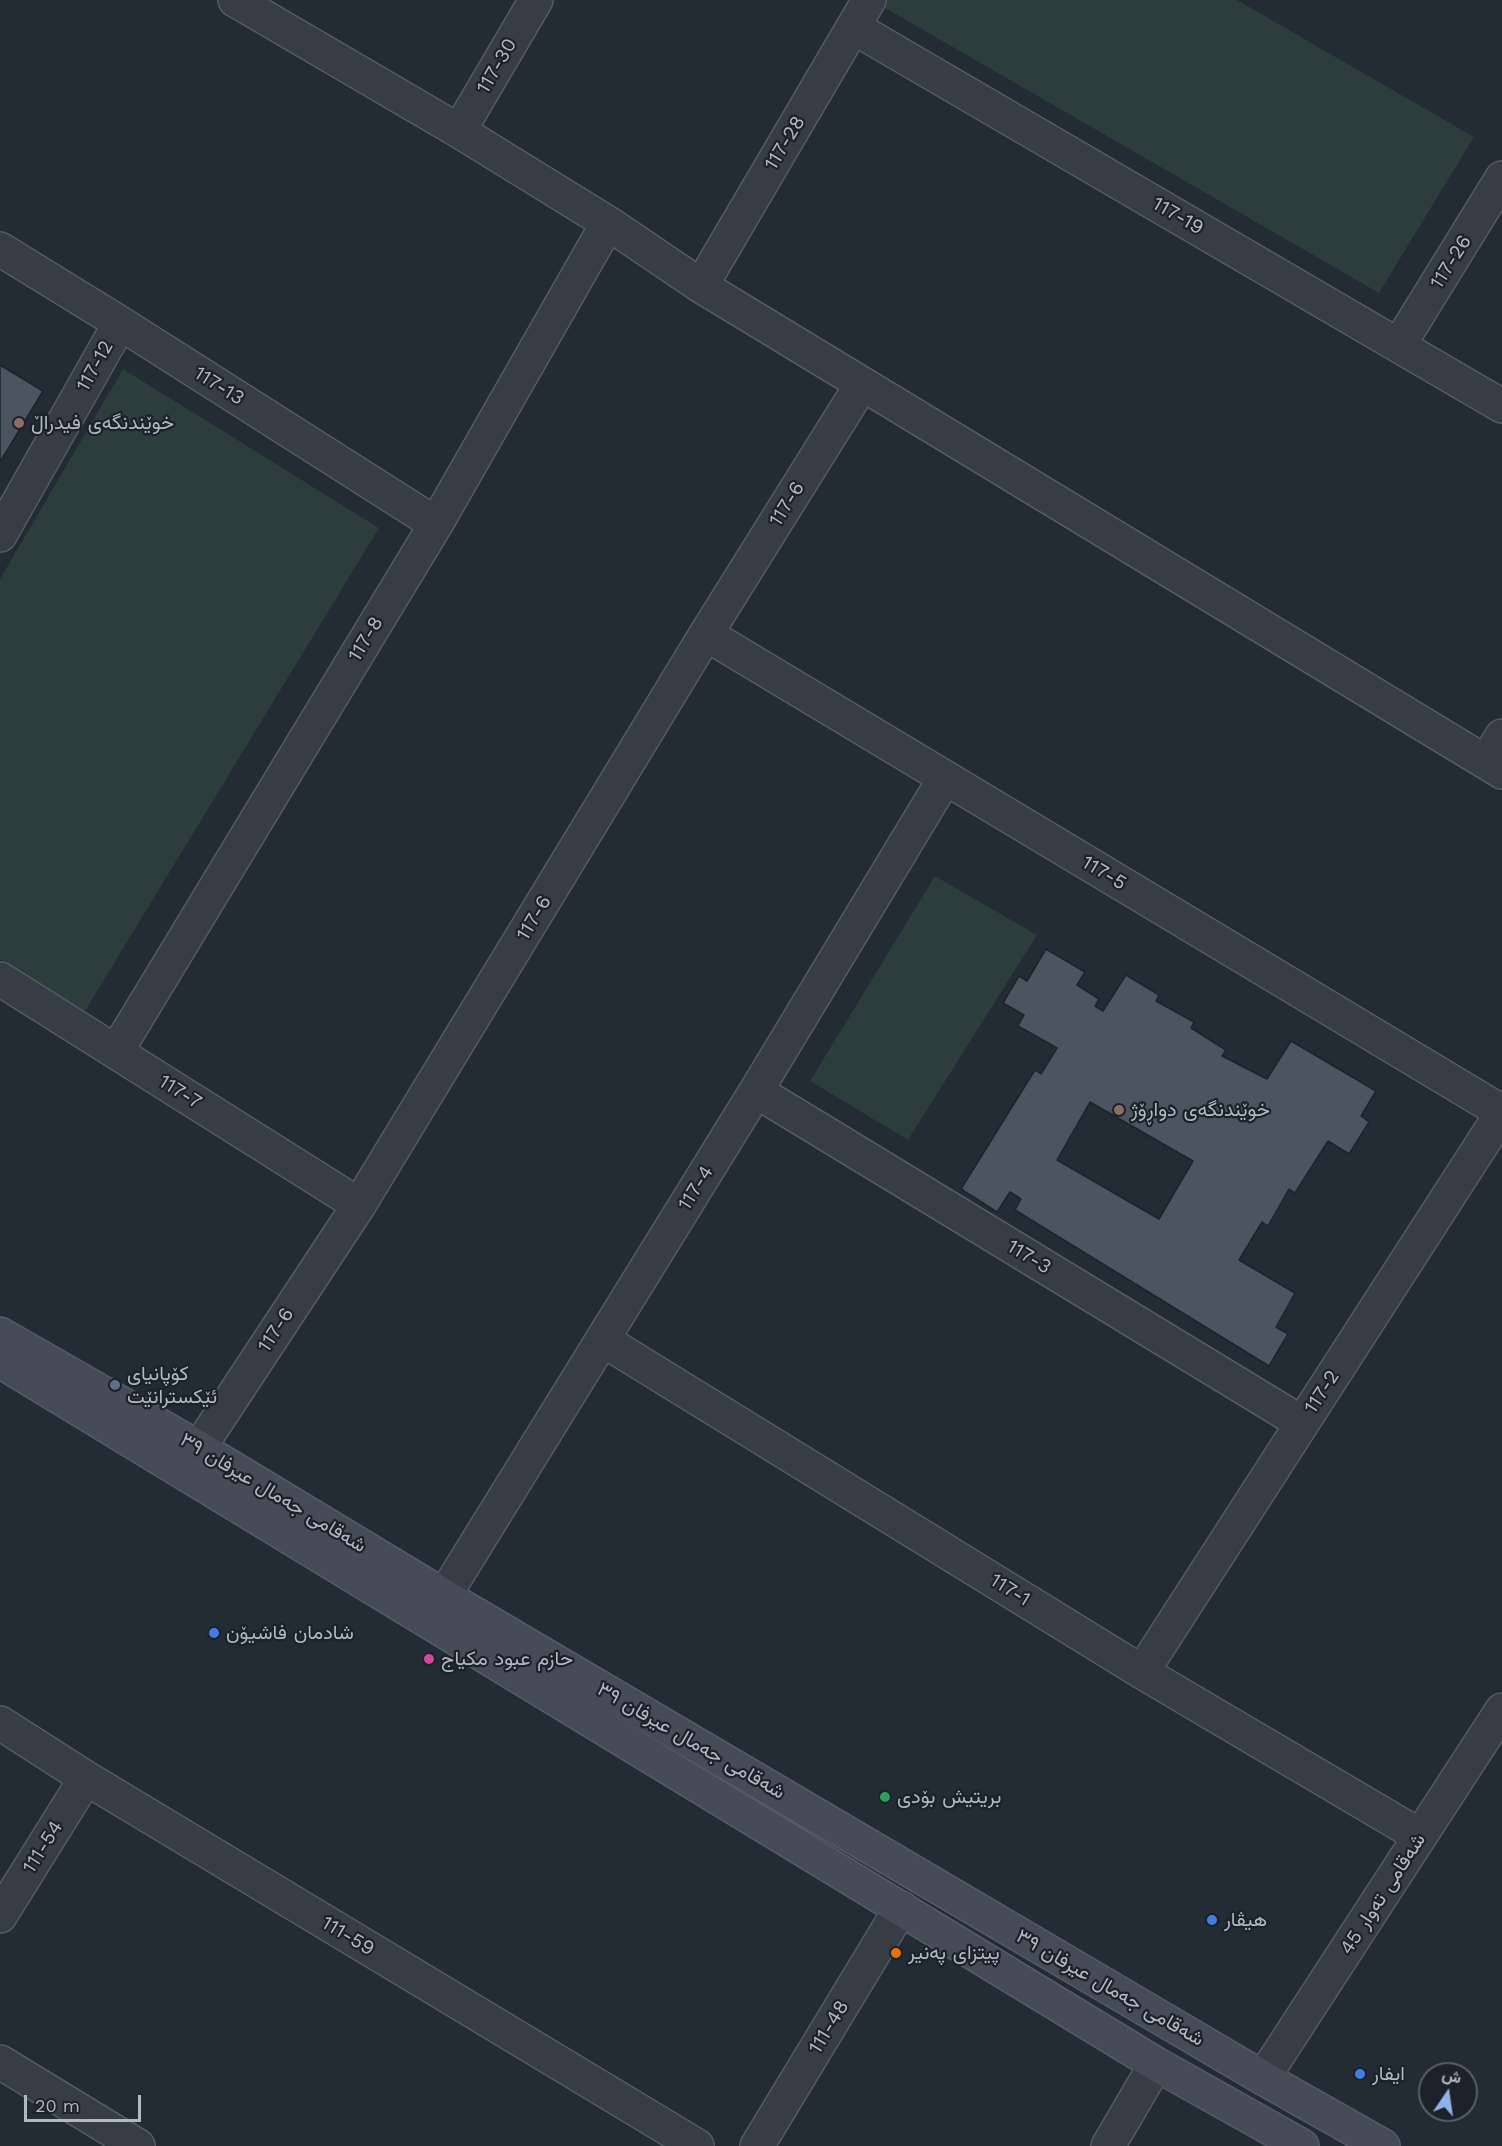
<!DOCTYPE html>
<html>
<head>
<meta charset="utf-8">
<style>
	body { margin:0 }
	#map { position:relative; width:1502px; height:2146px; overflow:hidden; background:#232b34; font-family:"Work Sans",Vazirmatn,sans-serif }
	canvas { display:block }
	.north { position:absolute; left:1418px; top:2062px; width:60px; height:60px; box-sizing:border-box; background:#1b222a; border:2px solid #575e67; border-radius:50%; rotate:13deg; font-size:16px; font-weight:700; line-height:24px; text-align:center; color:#b0b8c2 }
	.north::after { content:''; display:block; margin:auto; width:21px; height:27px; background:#8eb3e9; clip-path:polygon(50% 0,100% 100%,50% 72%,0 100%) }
	.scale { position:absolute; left:24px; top:2095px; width:117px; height:27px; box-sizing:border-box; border:3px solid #b0b8c2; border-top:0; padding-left:8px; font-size:18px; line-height:21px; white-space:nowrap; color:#b0b8c2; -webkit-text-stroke:4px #1b222a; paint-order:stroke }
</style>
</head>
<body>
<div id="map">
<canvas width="1502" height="2146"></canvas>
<div class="north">ش</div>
<div class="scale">20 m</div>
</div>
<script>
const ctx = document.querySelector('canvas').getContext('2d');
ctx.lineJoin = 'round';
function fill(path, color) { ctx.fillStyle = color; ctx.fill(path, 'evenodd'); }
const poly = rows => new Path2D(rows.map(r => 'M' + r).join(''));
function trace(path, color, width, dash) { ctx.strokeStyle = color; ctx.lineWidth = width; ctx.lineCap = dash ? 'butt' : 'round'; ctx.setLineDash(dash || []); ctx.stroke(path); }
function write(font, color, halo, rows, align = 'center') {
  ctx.font = font + ' "Work Sans",Vazirmatn,sans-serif'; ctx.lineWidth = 4.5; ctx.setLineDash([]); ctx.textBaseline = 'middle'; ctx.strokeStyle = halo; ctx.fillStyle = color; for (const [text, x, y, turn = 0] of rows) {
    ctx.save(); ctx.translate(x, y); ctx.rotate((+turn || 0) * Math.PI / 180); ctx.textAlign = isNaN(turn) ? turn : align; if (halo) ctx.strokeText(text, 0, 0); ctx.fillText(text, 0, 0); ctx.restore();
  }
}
const green = poly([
	[883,0,1237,0,1474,137,1379,293,880,5],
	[123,369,379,528,85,1011,0,959,0,579],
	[935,876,1037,935,908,1140,810,1081]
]);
const building = poly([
	[0,365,43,391,0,462,0,365],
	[1046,949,1085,972,1077,985,1099,999,1095,1006,1103,1011,1126,975,1159,995,1156,1001,1194,1022,1191,1028,1226,1050,1222,1056,1267,1079,1291,1041,1376,1091,1361,1116,1369,1122,1349,1154,1328,1141,1295,1193,1289,1189,1268,1226,1262,1222,1239,1260,1295,1293,1276,1327,1288,1334,1269,1366,1015,1210,1021,1199,1010,1192,997,1212,961,1189,1035,1070,1041,1074,1057,1048,1018,1026,1024,1015,1003,1003,1019,976,1027,981,1046,949],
	[1090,1102,1193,1161,1159,1219,1057,1160,1090,1102]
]);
const minor = poly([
	[235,0,459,131,608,223,701,286,1502,772],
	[853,27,1502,406],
	[459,131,536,0],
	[0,249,120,323,436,524],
	[701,286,869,0],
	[1399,345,1502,178],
	[0,535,120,323],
	[706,634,1502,1112],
	[1486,762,1502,736],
	[0,979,359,1205],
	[116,1052,436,524,608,223],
	[756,1091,1302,1423],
	[603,1340,1142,1672,1420,1836],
	[199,1448,359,1205,706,634,862,384],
	[444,1596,756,1091,945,778],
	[1142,1672,1502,1113],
	[0,1723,86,1778,697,2146],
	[0,1916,86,1778],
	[0,2062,138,2146],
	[757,2146,901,1908],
	[1108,2146,1156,2064]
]);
const tertiary = poly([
	[1263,2078,1502,1710]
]);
const secondary = poly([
	[0,1334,199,1448,444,1596,1263,2078,1383,2146],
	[0,1361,1156,2064,1302,2146]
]);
const markers = [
	[19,423,6,"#8d6e63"],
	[1119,1110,6,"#8d6e63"],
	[115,1385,6,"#5c6f8a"],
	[214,1633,6,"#3f7fe0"],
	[429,1659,6,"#d1479c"],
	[885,1797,6,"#2e9e5b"],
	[1212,1920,6,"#3f7fe0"],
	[896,1953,6,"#e8710a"],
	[1360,2074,6,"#3f7fe0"]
];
const streetNames = [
	["117-30",497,66,-60],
	["117-28",785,143,-59],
	["117-19",1178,216,30],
	["117-26",1451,262,-58],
	["117-12",95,366,-61],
	["117-13",219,386,32],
	["117-6",787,504,-58],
	["117-8",366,639,-59],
	["117-5",1104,873,31],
	["117-6",534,918,-59],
	["117-7",180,1092,32],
	["117-4",696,1188,-58],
	["117-3",1029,1257,31],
	["117-6",276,1330,-57],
	["117-2",1322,1392,-57],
	["شەقامی جەمال عیرفان ٣٩",273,1493,31],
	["117-1",1010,1590,32],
	["شەقامی جەمال عیرفان ٣٩",691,1741,30],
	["111-54",43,1847,-58],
	["شەقامی تەوار 45",1383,1894,-57],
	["111-59",348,1936,31],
	["شەقامی جەمال عیرفان ٣٩",1110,1988,30],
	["111-48",829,2027,-59]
];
const poiNames = [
	["خوێندنگەی فیدراڵ",31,423],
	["خوێندنگەی دواڕۆژ",1131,1110],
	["کۆپانیای",127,1374],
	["ئێکسترانێت",127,1397],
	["شادمان فاشیۆن",226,1633],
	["حازم عبود مكياج",441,1659],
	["بریتیش بۆدی",897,1797],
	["هيڤار",1224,1920],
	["پیتزای پەنیر",908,1953],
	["ايفار",1372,2074]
];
fill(green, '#2c3d3c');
fill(building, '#4b5560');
trace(building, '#1d242c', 1.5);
trace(minor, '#535b63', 36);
trace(tertiary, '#535b63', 36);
trace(secondary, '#535b63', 36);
trace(minor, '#363d45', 33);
trace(tertiary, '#363d45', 33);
trace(secondary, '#454c58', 33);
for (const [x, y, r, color] of markers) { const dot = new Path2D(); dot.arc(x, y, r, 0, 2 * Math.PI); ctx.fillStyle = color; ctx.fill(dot); trace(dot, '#1b222a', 2); }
write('20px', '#b0b8c2', '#1b222a', streetNames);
write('20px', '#b0b8c2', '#1b222a', poiNames, 'left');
</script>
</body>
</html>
